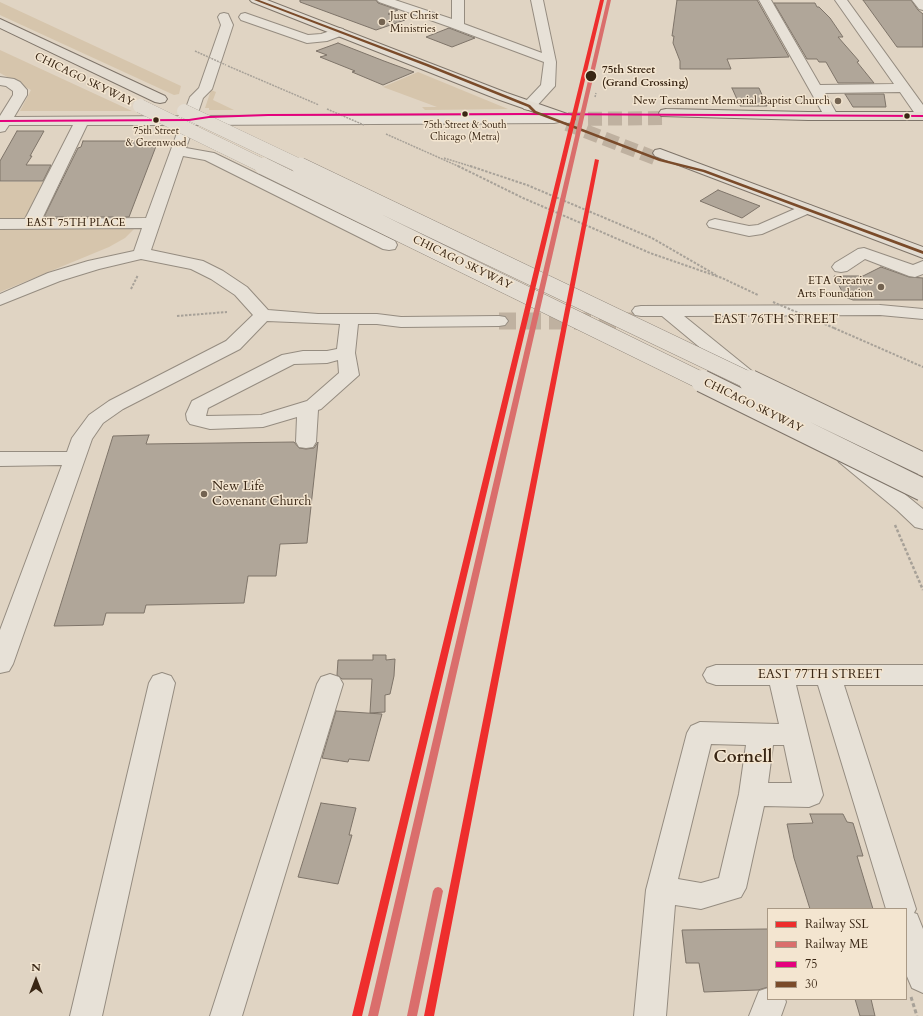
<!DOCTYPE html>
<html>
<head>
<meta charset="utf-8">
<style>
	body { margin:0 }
	#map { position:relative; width:923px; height:1016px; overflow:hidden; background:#e0d4c3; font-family:Cardo,serif }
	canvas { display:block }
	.legend { position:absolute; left:767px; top:908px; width:140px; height:92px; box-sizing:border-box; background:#f3e5d0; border:1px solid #a99985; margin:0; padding:5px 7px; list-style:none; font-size:12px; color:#392614 }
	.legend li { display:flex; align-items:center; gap:8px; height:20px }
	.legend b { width:20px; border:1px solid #a99985 }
	.north { position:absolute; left:16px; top:960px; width:40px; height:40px; -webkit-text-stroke:3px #f3e5d0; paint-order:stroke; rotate:0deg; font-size:11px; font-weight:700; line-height:16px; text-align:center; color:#392614 }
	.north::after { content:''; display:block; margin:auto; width:14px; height:18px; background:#392614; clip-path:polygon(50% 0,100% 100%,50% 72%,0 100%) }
</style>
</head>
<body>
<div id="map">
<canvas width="923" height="1016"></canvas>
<ul class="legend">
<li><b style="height:5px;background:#ee2e2d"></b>Railway SSL</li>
<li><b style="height:5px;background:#da6e6c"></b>Railway ME</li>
<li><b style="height:5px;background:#e5007d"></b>75</li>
<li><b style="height:5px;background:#7a4b2a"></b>30</li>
</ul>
<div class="north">N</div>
</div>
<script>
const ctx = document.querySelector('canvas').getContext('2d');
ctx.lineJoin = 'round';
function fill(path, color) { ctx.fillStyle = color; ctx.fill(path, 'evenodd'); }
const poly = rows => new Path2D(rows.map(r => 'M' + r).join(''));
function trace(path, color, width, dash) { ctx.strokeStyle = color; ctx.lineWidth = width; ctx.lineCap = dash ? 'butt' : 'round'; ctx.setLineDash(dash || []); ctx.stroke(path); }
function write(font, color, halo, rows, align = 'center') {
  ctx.font = font + ' Cardo,serif'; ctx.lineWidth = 3; ctx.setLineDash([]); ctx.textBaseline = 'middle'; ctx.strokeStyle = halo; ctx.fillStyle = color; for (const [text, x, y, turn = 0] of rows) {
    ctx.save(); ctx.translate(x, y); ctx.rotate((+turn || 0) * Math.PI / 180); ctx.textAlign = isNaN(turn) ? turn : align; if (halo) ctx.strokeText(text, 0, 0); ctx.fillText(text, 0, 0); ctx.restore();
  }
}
const green = poly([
	[0,2,181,86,179,94,174,95,0,15],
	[0,50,132,111,20,111,31,90,0,73],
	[418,72,508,109,425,110,422,107,437,107,383,87],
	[211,90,216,92,213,100,234,110,209,110,209,108,205,108],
	[0,182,47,182,28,219,0,219],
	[0,228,135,228,125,238,109,247,0,292]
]);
const building = poly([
	[300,0,376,0,378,3,398,10,388,14,405,20,376,30,300,2,300,0],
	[677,0,757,0,789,57,727,59,731,69,680,69,680,61,673,43,674,36,672,36,677,0],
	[863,0,911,0,918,10,923,14,923,47,897,47,863,0],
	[774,3,815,3,817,7,819,7,830,18,843,37,838,37,859,61,857,62,874,83,838,83,826,62,819,62,817,59,807,59,774,3],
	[449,28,475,38,452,47,426,37,449,28],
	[338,43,384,61,414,72,383,85,352,72,355,71,320,57,327,55,316,51,338,43],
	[732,88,759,88,767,106,740,106,732,88],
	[845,94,884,94,886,107,853,107,845,94],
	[17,131,44,131,30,156,32,156,26,165,51,165,43,181,0,181,0,161,17,131],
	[83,141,158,141,129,217,44,217,78,148,81,147,83,141],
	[718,190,760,206,742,218,700,201,718,190],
	[881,267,909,277,923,278,923,300,853,300,845,297,834,276,863,276,881,267],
	[149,435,146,444,294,442,299,448,306,449,314,448,318,442,307,543,280,544,276,576,248,576,244,603,146,605,144,613,106,613,103,625,54,626,113,436,149,435],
	[373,655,386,655,386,660,395,659,394,676,390,694,385,695,385,712,370,713,372,679,342,679,337,675,338,660,373,660,373,655],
	[336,711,382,714,369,761,349,759,348,762,322,758,336,711],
	[321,803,356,808,349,835,352,835,338,884,298,877,321,803],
	[810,814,843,814,847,822,853,823,863,856,857,856,873,909,810,909,794,858,787,824,813,823,810,814],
	[768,929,768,987,758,990,704,992,699,963,686,963,682,930,768,929],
	[855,999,871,999,875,1016,860,1016,855,999]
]);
const minorTunnel = poly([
	[499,321,634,321]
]);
const majorTunnel = poly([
	[568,119,665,118],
	[567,124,660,160]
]);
const pathFar3 = poly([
	[228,66,319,105],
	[595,97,596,93],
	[386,134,460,167],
	[444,158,473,167]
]);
const pathFar2 = poly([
	[458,166,523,198,650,253,722,278,758,295],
	[470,166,527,185,652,238,716,275],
	[131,289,138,275],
	[177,316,227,312],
	[834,328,923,367]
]);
const pathFar1 = poly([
	[895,525,923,590]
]);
const path = poly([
	[911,997,917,1016]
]);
const minor = poly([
	[377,0,395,0,452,19,452,0,464,0,464,24,542,53,531,0,543,0,556,62,555,86,534,109,529,110,524,109,522,106,524,103,541,85,544,62,450,27,379,2,377,0],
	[759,0,771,0,820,85,894,84,835,0,847,0,923,105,923,119,918,118,900,92,825,93,838,116,836,119,831,120,826,119,759,0],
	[912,0,923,0,923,10,919,9,912,0],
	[224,13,228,14,233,25,212,89,203,98,197,116,554,115,559,116,561,119,559,122,554,123,194,125,186,148,214,153,395,241,397,245,395,249,389,250,383,249,205,160,183,156,151,250,203,261,223,271,247,287,268,310,318,314,377,314,401,317,499,316,505,317,508,321,505,325,499,326,401,327,377,324,358,324,355,353,359,375,321,409,318,410,316,442,313,447,306,448,299,447,296,442,297,417,263,427,210,429,190,424,187,420,186,414,192,401,282,355,303,351,327,351,337,349,340,324,267,321,240,349,123,409,103,423,92,439,13,664,9,671,0,673,0,630,62,465,0,466,0,452,67,452,72,438,89,415,109,401,226,341,253,315,235,295,211,279,191,269,141,259,99,269,60,281,0,305,0,294,48,273,88,261,134,251,142,228,0,229,0,219,25,219,73,125,9,125,5,131,0,132,0,116,13,95,13,91,6,86,0,85,0,77,14,79,20,82,27,90,27,95,14,117,183,116,190,97,199,88,221,25,218,17,220,14,224,13],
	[87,125,180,125,146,218,42,219,87,125],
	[338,360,339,373,307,401,261,415,206,416,208,408,294,364,327,363,338,360],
	[245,13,308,35,321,34,339,28,343,29,345,32,343,35,327,41,307,43,241,20,239,17,241,14,245,13],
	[806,204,812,206,814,209,812,212,762,234,749,236,709,227,707,224,709,221,715,219,749,226,758,225,806,204],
	[864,248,913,265,923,261,923,274,915,277,909,276,865,259,847,271,841,272,835,271,832,267,835,263,858,249,864,248],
	[880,305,923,309,923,319,880,315,684,316,758,376,761,380,758,384,751,386,744,384,662,316,641,316,635,315,632,311,635,307,641,306,880,305],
	[846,450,853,452,923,509,923,529,915,527,897,510,839,462,836,457,839,452,846,450],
	[716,665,923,665,923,685,844,685,916,909,914,913,917,914,923,929,923,993,912,988,906,974,906,909,886,909,818,685,796,685,823,795,819,803,809,807,764,806,746,888,741,897,701,909,675,905,666,1016,634,1016,646,890,687,733,691,726,700,722,779,724,770,685,716,685,707,682,703,675,707,668,716,665],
	[711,744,746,745,739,794,719,878,701,883,678,879,711,744],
	[773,745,784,745,792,783,768,783,773,745],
	[162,673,171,676,175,683,102,1016,70,1016,149,683,153,676,162,673],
	[330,674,339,677,343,684,242,1016,210,1016,317,684,321,677,330,674],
	[768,988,768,999,785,999,786,1002,781,1016,749,1016,759,991,768,988]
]);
const major = poly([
	[250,0,267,0,507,93,573,116,575,119,573,122,568,123,563,122,497,99,252,2,250,0],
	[666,109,808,112,923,112,923,120,808,120,661,116,659,113,661,110,666,109],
	[660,149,923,247,923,258,655,156,653,153,655,150,660,149]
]);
const highway = poly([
	[0,19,165,96,167,99,165,102,160,103,155,102,0,28,0,19]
]);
const pathBridgeFar1 = poly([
	[195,51,226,65],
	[327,109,364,125]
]);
const pathBridge = poly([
	[773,302,834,328]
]);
const highwayBridgeFar2 = poly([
	[140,106,265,167],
	[184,111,302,167]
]);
const highwayBridgeFar1 = poly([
	[263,166,704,382],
	[300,166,752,382]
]);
const highwayBridge = poly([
	[702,381,923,490],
	[750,381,923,464]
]);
const bus1 = poly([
	[522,113,923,115,923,117,522,115,268,116,209,118,189,121,0,122,0,120,189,119,209,116,268,114,522,113]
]);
const bus2 = poly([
	[254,0,259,0,428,64,530,105,536,111,661,159,705,170,923,251,923,254,703,172,659,161,534,113,528,107,426,66,254,0]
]);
const rail1 = poly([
	[600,0,604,0,362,1016,352,1016,600,0],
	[595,159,599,160,434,1016,424,1016,595,159]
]);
const rail2 = poly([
	[607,0,611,0,378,1016,368,1016,607,0],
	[438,887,441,888,443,891,417,1016,407,1016,433,891,435,888,438,887]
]);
const markers = [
	[382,22,4,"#736351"],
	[591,76,6,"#392614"],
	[838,101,4,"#736351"],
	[465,114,3.5,"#392614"],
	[907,116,3.5,"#392614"],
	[156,120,3.5,"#392614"],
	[881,287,4,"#736351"],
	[204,494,4,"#736351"]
];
const farBusnames = [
	["75th Street & South",465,126],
	["Chicago (Metra)",465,138],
	["75th Street",156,132],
	["& Greenwood",156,144]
];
const farPoinames = [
	["Just Christ",390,16,"left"],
	["Ministries",390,29,"left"],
	["New Testament Memorial Baptist Church",830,101],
	["ETA Creative",873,281],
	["Arts Foundation",873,294]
];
const farStopnames = [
	["75th Street",602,70],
	["(Grand Crossing)",602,83]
];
const farStreetnames = [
	["CHICAGO SKYWAY",84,80,26],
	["EAST 75TH PLACE",76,223],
	["CHICAGO SKYWAY",462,263,26],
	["CHICAGO SKYWAY",753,406,26]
];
const streetNames = [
	["EAST 76TH STREET",776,320],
	["EAST 77TH STREET",820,675]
];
const poiNames = [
	["New Life",212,487],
	["Covenant Church",212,502]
];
const nearNeighbourhoodnames = [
	["Cornell",743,758]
];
fill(green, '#d6c5ac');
fill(building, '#b0a699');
trace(building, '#7e7469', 1);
trace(minorTunnel, '#bfb1a0', 17, [17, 8]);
trace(majorTunnel, '#bfb1a0', 14, [14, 6]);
trace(minor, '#958c80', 2);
trace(major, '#7e7469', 2);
trace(highway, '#7e7469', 2);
trace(pathFar3, '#a7a198', 1.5, [2, 1]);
trace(pathFar2, '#a7a198', 2, [2.5, 1.5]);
trace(pathFar1, '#a7a198', 2.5, [3, 2]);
trace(path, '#a7a198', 3, [4, 2.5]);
fill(minor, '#e7e1d7');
fill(major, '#e3dcd1');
fill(highway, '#e3dcd1');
trace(highwayBridgeFar2, '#7e7469', 14, []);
trace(highwayBridgeFar1, '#7e7469', 18, []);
trace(highwayBridge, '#7e7469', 24, []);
trace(pathBridgeFar1, '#a7a198', 1.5, [2, 1]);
trace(pathBridge, '#a7a198', 2, [2.5, 1.5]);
trace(highwayBridgeFar2, '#e3dcd1', 14);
trace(highwayBridgeFar1, '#e3dcd1', 17);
trace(highwayBridge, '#e3dcd1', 22);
fill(bus1, '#e5007d');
fill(bus2, '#7a4b2a');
fill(rail1, '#ee2e2d');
fill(rail2, '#da6e6c');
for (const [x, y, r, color] of markers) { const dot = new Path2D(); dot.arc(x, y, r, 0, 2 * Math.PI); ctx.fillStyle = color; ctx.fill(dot); trace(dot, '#f3e5d0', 1.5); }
write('10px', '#392614', '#f3e5d0', farBusnames);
write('11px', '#392614', '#f3e5d0', farPoinames, 'right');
write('bold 11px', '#392614', '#f3e5d0', farStopnames, 'left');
write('11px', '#392614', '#f3e5d0', farStreetnames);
write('13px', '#392614', '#f3e5d0', streetNames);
write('13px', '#392614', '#f3e5d0', poiNames, 'left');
write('bold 17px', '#392614', '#f3e5d0', nearNeighbourhoodnames);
</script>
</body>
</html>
